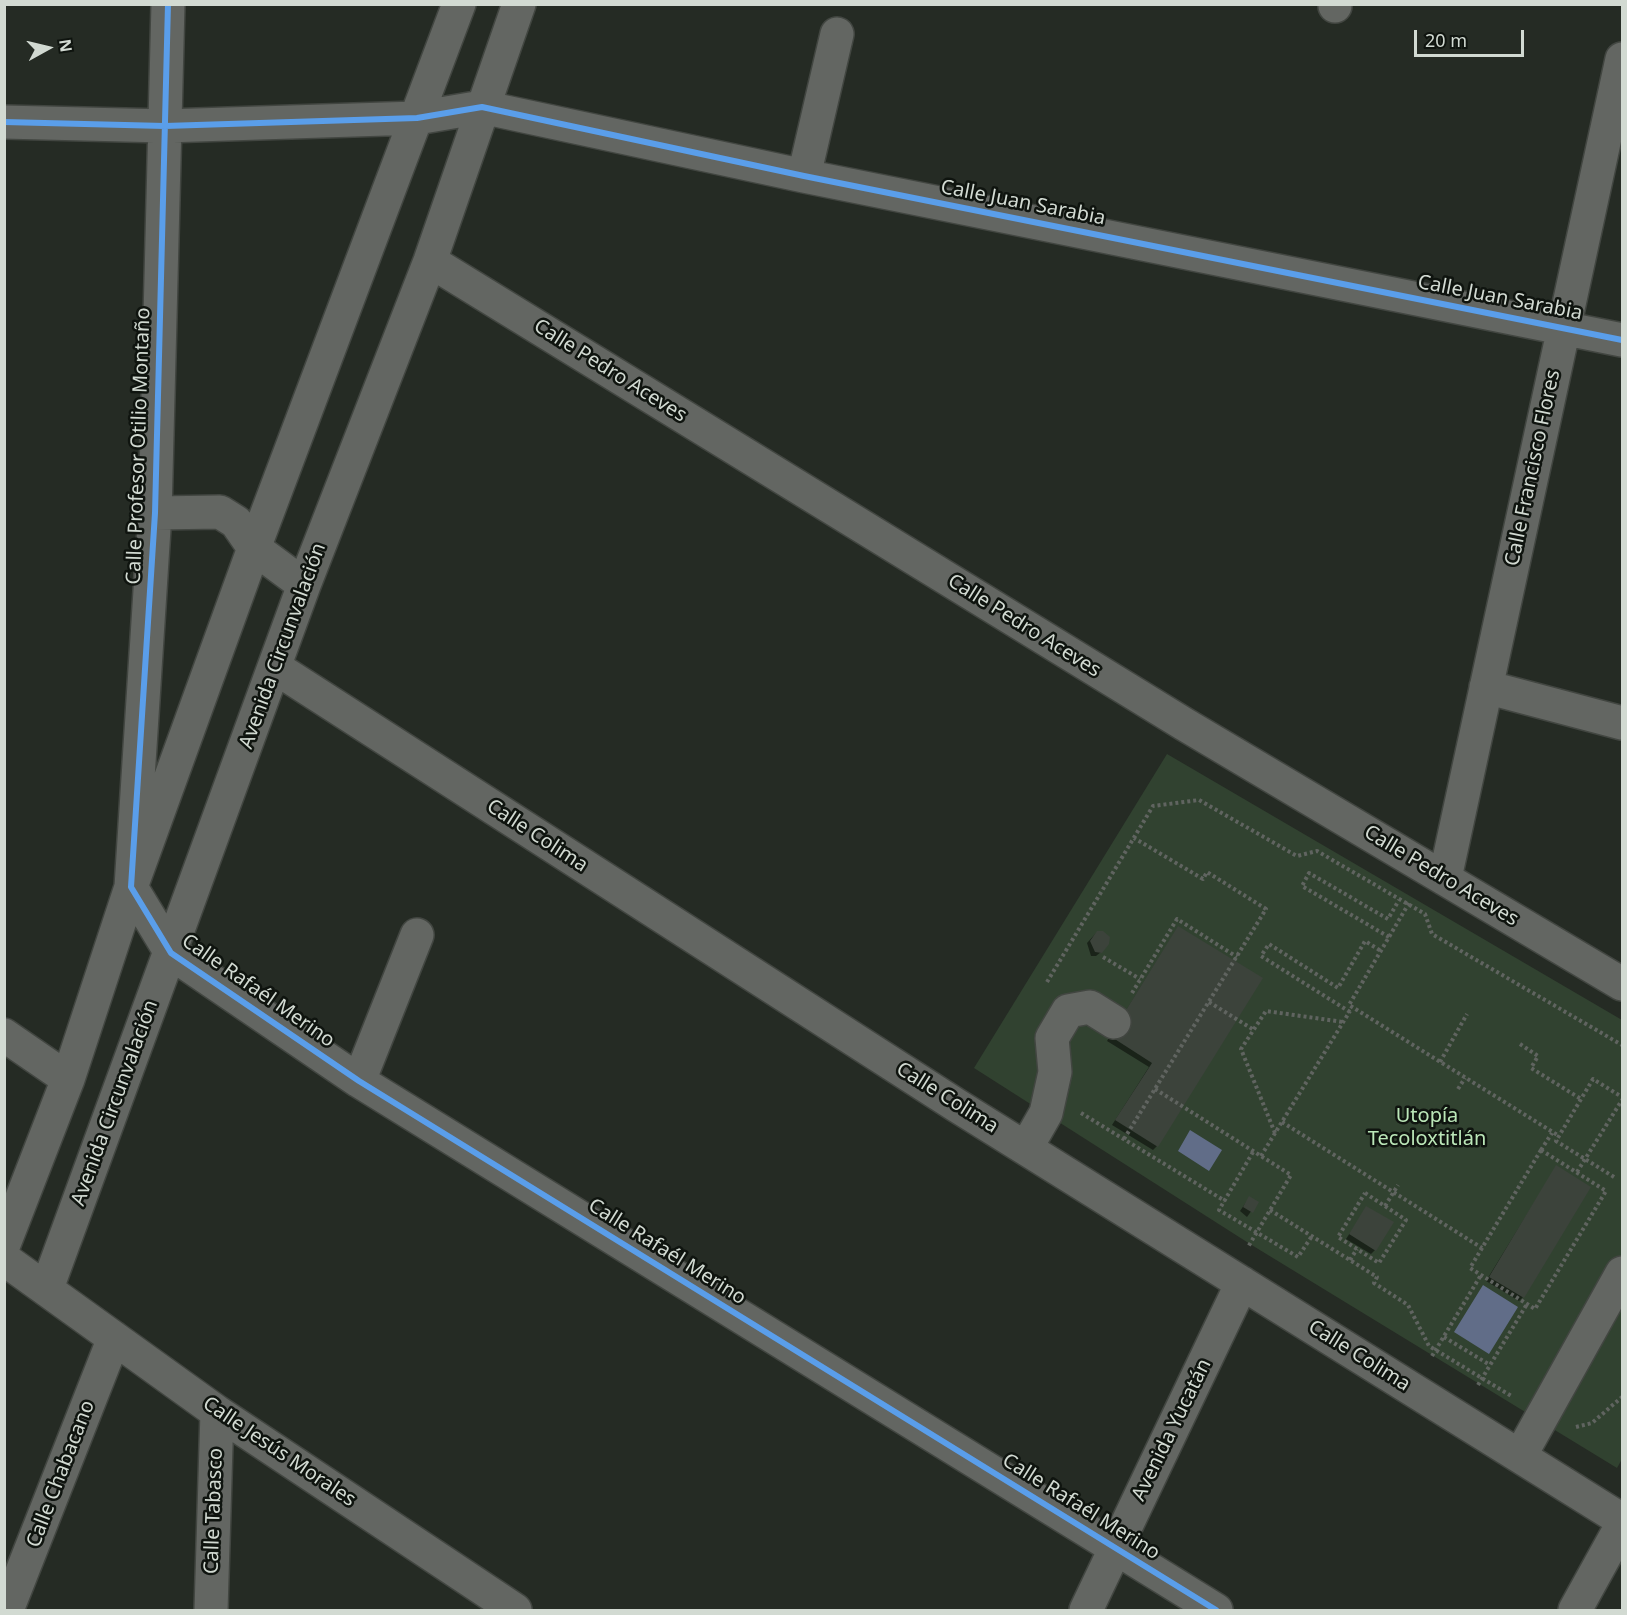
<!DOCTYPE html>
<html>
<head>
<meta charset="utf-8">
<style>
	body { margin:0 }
	#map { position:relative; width:1627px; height:1615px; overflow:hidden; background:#252b24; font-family:"Noto Sans",sans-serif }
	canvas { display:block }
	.frame { position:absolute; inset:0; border:6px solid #d2dad2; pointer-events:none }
	.north { position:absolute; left:18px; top:18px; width:60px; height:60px; -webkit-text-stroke:4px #0f140f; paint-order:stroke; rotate:82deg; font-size:16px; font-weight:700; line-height:24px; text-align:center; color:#d2dad2 }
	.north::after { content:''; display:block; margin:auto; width:21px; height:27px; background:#d2dad2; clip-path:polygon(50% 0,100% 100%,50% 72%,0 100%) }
	.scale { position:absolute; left:1414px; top:30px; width:110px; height:27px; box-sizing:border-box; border:3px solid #d2dad2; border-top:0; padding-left:8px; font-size:18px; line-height:21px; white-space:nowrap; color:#d2dad2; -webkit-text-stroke:4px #0f140f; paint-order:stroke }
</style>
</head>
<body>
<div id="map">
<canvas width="1627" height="1615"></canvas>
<div class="frame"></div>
<div class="north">N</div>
<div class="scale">20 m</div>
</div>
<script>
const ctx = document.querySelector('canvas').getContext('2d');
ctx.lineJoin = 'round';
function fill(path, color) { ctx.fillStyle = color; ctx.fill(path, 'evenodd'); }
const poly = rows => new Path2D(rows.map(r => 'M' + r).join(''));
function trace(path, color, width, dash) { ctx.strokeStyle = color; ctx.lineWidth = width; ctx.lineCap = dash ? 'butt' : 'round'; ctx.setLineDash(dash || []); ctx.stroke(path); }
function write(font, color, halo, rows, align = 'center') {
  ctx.font = font + ' "Noto Sans",sans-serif'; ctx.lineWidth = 5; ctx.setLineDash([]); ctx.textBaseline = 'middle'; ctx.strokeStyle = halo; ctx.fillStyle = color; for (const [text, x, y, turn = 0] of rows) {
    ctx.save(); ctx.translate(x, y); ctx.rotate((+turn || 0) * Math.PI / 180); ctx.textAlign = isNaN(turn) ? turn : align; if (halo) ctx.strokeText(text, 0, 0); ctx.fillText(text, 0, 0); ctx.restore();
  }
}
const green = poly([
	[1167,754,1622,1020,1622,1459,1617,1468,1250,1244,974,1068]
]);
const water = poly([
	[1190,1130,1222,1150,1209,1171,1178,1151],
	[1483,1285,1518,1307,1489,1354,1454,1332]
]);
const shadow = poly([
	[1178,927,1157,1146,1153,1150,1112,1125,1149,1067,1107,1041],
	[1097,932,1101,952,1096,956,1091,956,1087,943],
	[1556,1167,1523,1297,1519,1301,1486,1281],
	[1249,1198,1257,1203,1247,1217,1240,1211],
	[1367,1207,1375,1250,1371,1254,1346,1239]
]);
const building = poly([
	[1178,926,1263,978,1158,1147,1115,1120,1152,1063,1110,1036],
	[1097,931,1103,931,1110,937,1109,944,1102,953,1095,952,1090,941],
	[1556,1165,1591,1187,1524,1298,1489,1277],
	[1249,1196,1259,1202,1253,1213,1243,1207],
	[1366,1206,1394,1222,1376,1251,1349,1234]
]);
const path = poly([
	[1409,903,1349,1005,1559,1136],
	[1389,937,1302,886,1309,873,1388,919,1399,900],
	[1103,957,1140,979],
	[1047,982,1153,806,1199,800,1297,856,1317,851,1425,914,1432,934,1622,1045],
	[1132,993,1177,919,1237,957],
	[1209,1002,1254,1030],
	[1350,1012,1261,956,1269,944,1338,988,1365,941,1381,951],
	[1520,1044,1538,1056,1531,1068,1581,1099],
	[1440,1062,1467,1014],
	[1155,1089,1291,1175,1248,1247],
	[1458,1089,1465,1078],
	[1081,1113,1225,1201],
	[1282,1122,1482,1248],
	[1275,1133,1241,1049,1266,1011,1343,1022],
	[1124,1139,1266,909,1207,872,1203,879,1134,838],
	[1541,1150,1606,1191,1535,1309,1470,1268,1541,1150],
	[1541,1150,1552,1133],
	[1253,1152,1219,1210,1298,1257,1312,1236],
	[1261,1156,1350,1011],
	[1577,1172,1622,1100],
	[1614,1177,1556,1141,1593,1079,1622,1097],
	[1365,1193,1406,1220,1379,1263,1338,1237,1365,1193],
	[1385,1206,1398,1185],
	[1270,1210,1377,1277,1374,1283,1408,1305,1429,1346,1513,1397],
	[1350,1260,1357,1249],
	[1444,1337,1490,1365],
	[1432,1356,1481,1275],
	[1478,1385,1527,1304],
	[1576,1427,1592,1423,1622,1397]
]);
const minor = poly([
	[168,4,155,513,131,887,171,953,359,1081,1216,1610],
	[1335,6,1335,4],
	[4,122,165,126,417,118,482,107,804,176,1622,340],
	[804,176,837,34],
	[430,261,1184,724,1622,984],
	[155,513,220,512,236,522,254,548,304,585],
	[276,668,956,1105,1622,1520],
	[1486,687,1622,723],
	[1445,878,1622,59],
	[4,1035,68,1079],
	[359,1081,417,935],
	[1026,1148,1046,1113,1055,1072,1052,1038,1068,1011,1090,1007,1114,1022],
	[4,1244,68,1079,131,887,254,548,459,4],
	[4,1259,217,1412,515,1610],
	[47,1288,304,585,430,261,519,4],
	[1520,1456,1622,1273],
	[7,1610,114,1338],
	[211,1610,217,1412],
	[1086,1610,1242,1283],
	[1575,1610,1622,1525]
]);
const cycleway = poly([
	[168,4,155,513,131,887,171,953,359,1081,1216,1610],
	[4,122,165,126,417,118,482,107,804,176,1622,340]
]);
const streetNames = [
	["Calle Juan Sarabia",1023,203,11],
	["Calle Juan Sarabia",1500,298,11],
	["Calle Pedro Aceves",610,371,32],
	["Calle Profesor Otilio Montaño",139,446,-88],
	["Calle Francisco Flores",1533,468,-78],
	["Calle Pedro Aceves",1024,626,32],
	["Avenida Circunvalación",283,646,-70],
	["Calle Colima",537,836,33],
	["Calle Pedro Aceves",1441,876,31],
	["Calle Rafaél Merino",258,991,35],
	["Calle Colima",947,1098,32],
	["Avenida Circunvalación",115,1103,-70],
	["Calle Rafaél Merino",667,1252,32],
	["Calle Colima",1359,1356,32],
	["Avenida Yucatán",1172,1430,-64],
	["Calle Jesús Morales",279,1452,34],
	["Calle Chabacano",61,1474,-69],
	["Calle Rafaél Merino",1081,1507,32],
	["Calle Tabasco",214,1511,-88]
];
const parkNames = [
	["Utopía",1427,1116],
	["Tecoloxtitlán",1427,1139]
];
fill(green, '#314230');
fill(water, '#616d88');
fill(shadow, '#0007');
fill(building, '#3c433b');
trace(minor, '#424641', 36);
trace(path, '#606460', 4, [3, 3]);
trace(minor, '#636662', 33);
trace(cycleway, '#5a9eea', 6);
write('20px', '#d2dad2', '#0f140f', streetNames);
write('20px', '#bbe7b8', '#0f140f', parkNames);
</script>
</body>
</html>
